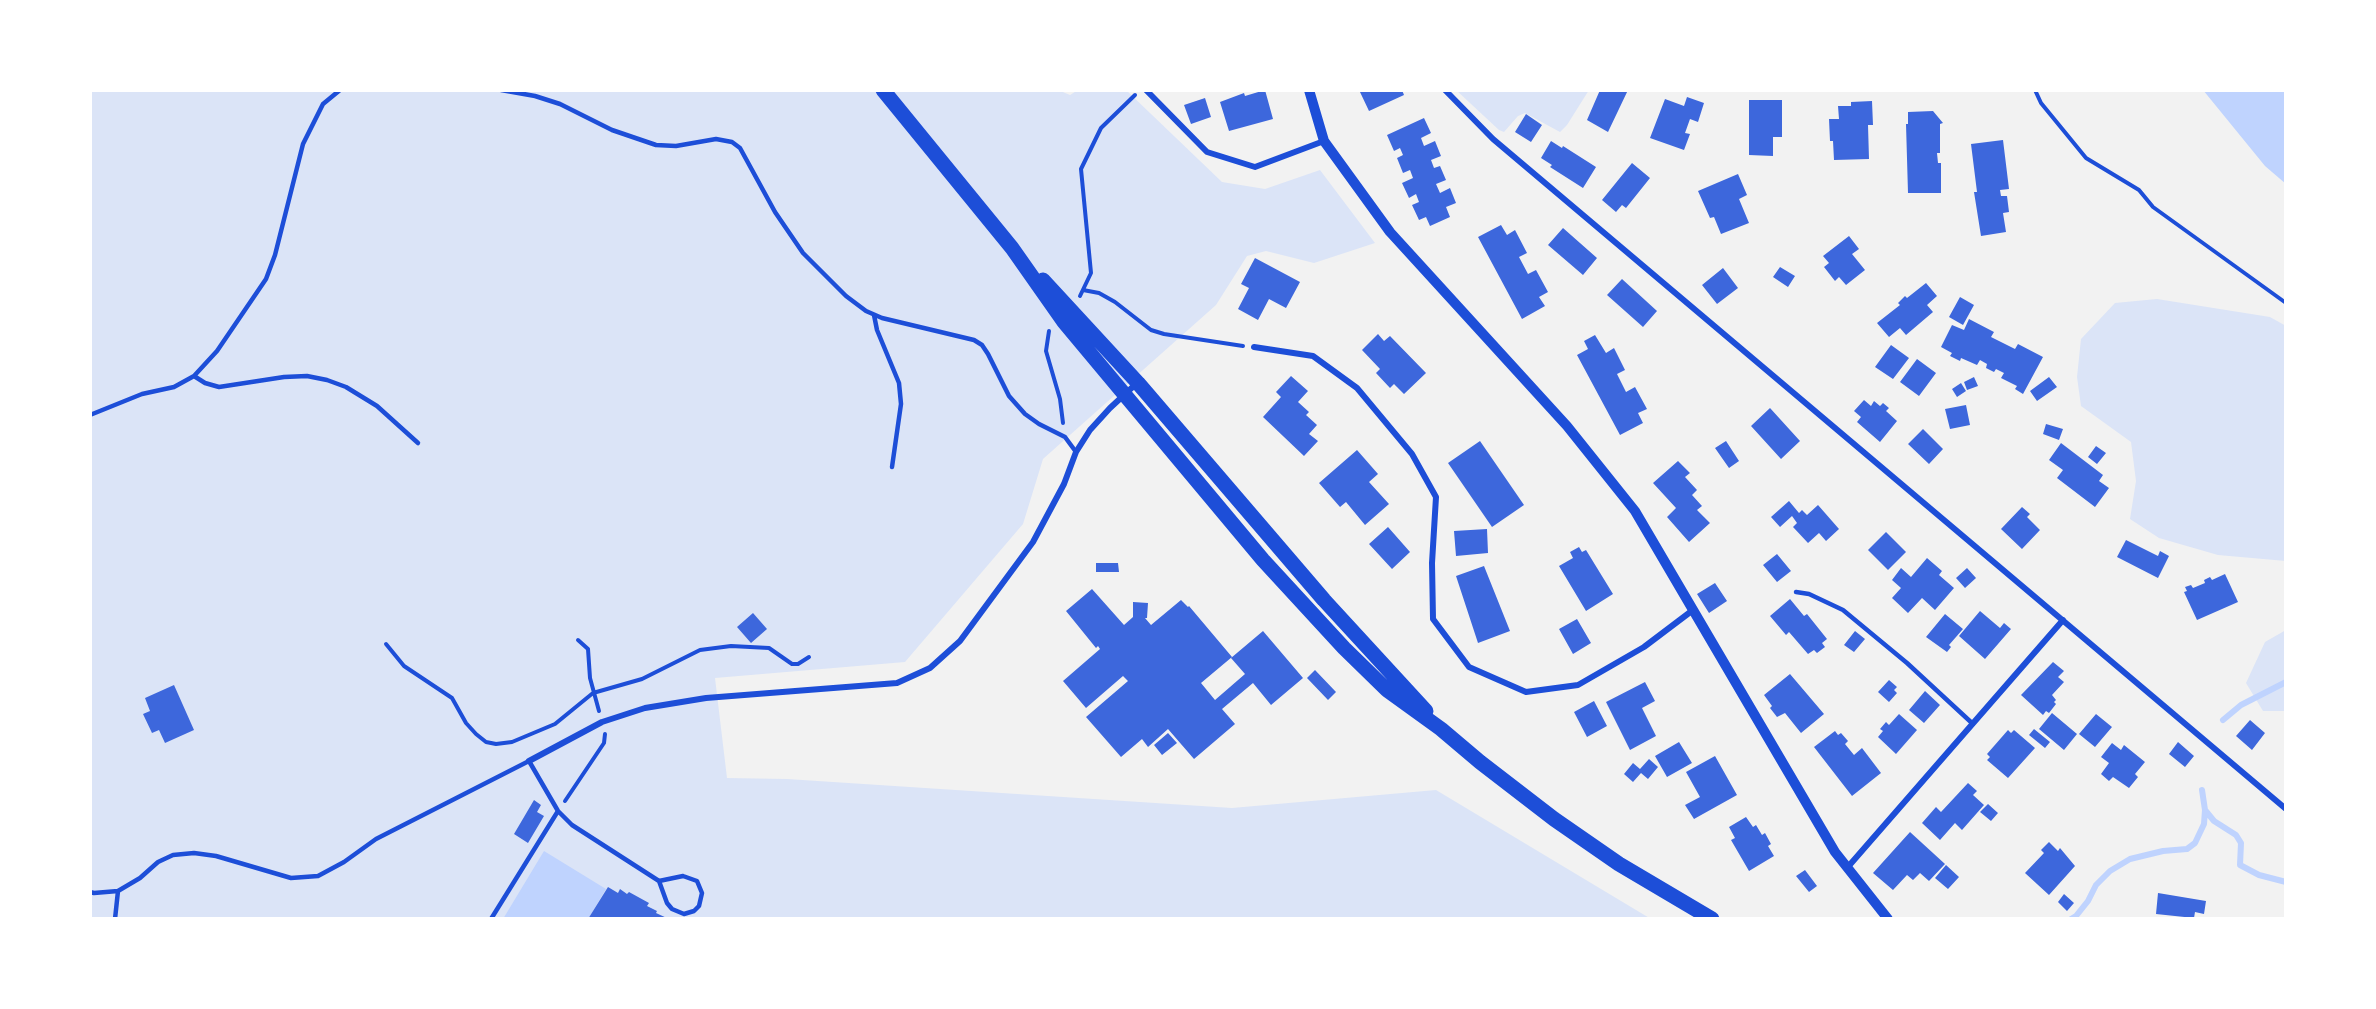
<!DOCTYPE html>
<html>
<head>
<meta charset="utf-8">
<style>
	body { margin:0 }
	#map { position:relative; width:2376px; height:1009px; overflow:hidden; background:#f2f2f2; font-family:"DM Sans",sans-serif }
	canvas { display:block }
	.frame { position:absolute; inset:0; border:92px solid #fff; pointer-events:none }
</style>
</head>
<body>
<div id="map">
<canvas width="2376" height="1009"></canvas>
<div class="frame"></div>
</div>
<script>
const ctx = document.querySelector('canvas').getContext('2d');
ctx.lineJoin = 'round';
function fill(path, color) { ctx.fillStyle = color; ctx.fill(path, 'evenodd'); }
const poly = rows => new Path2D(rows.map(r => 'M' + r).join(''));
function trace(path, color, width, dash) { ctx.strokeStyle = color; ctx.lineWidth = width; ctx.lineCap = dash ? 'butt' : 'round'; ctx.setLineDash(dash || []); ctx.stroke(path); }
const green = poly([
	[90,90,1058,90,1070,95,1078,90,1126,90,1222,182,1265,189,1320,170,1375,243,1314,263,1266,251,1247,256,1216,305,1043,459,1023,524,905,662,715,678,727,778,787,779,1232,808,1436,790,1651,919,90,919],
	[1456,90,1589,90,1567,125,1560,132,1525,113,1518,116,1504,132,1499,130],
	[2157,299,2270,317,2286,326,2286,561,2218,555,2159,538,2130,519,2136,481,2131,442,2081,406,2077,377,2081,339,2115,303],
	[2286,630,2286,711,2263,711,2246,683,2265,642]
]);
const water = poly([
	[2203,90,2286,90,2286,184,2265,166],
	[544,851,606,889,588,919,503,919]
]);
const stream = poly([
	[2223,720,2241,705,2286,682],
	[2202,790,2205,810,2214,821,2236,835,2241,843,2240,865,2259,875,2286,882],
	[2071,919,2076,916,2088,901,2096,885,2110,871,2130,859,2163,851,2187,849,2195,843,2204,824,2205,810]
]);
const building = poly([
	[1265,90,1273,119,1229,131,1220,102,1244,93,1245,96],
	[1365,90,1402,90,1404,95,1369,111,1360,92],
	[1600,90,1628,90,1608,132,1587,120],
	[1687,97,1704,103,1698,122,1690,119,1685,133,1690,134,1684,150,1650,138,1665,99,1684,106],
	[1205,98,1211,117,1191,124,1184,105],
	[1749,100,1782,100,1782,137,1773,137,1773,156,1749,155],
	[1872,101,1873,125,1868,125,1869,159,1834,160,1833,141,1830,141,1829,119,1839,119,1838,106,1851,106,1851,102],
	[1933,111,1943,123,1940,124,1940,153,1937,153,1938,163,1941,163,1941,193,1908,193,1906,124,1908,124,1908,112],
	[1526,114,1542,125,1531,142,1515,132],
	[1424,118,1431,133,1421,138,1424,146,1435,141,1441,156,1431,160,1434,168,1440,166,1446,180,1436,184,1440,193,1450,188,1456,203,1446,207,1450,217,1430,226,1426,217,1419,220,1412,205,1419,202,1416,194,1409,198,1402,183,1413,178,1410,170,1403,173,1397,158,1403,155,1400,148,1394,151,1387,135],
	[2003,140,2009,189,2000,190,2001,196,2007,196,2009,212,2003,213,2006,232,1981,236,1974,192,1977,192,1971,144],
	[1551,141,1562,148,1563,146,1596,167,1583,188,1550,167,1552,165,1541,158],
	[1632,163,1650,178,1626,208,1622,205,1616,212,1602,200],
	[1738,174,1747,195,1739,199,1749,223,1721,234,1714,217,1710,218,1698,191],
	[1501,225,1507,235,1515,230,1527,253,1519,257,1528,274,1536,270,1548,292,1539,297,1545,306,1522,319,1478,237],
	[1563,228,1597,258,1583,275,1548,245],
	[1849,236,1859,249,1852,254,1865,270,1846,285,1839,277,1835,281,1824,267,1829,263,1823,256],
	[1255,258,1300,282,1286,308,1269,299,1258,320,1238,309,1249,288,1241,284],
	[1780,267,1795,276,1788,287,1773,277],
	[1723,268,1738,288,1717,304,1702,285],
	[1622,279,1657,311,1643,327,1607,295],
	[1926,283,1937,296,1927,305,1933,312,1906,335,1900,328,1889,337,1877,323,1900,305,1898,303,1905,296,1907,298],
	[1960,297,1974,305,1963,325,1949,317],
	[1969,319,1994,332,1991,337,2015,349,2018,344,2043,357,2023,394,2015,389,2017,386,2001,378,2004,373,1996,369,1994,372,1986,368,1987,364,1980,360,1977,365,1961,358,1960,361,1950,356,1952,353,1941,347,1952,325,1964,330],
	[1378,334,1384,341,1390,336,1426,373,1404,394,1394,384,1390,388,1376,373,1380,369,1362,350],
	[1595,335,1606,353,1614,348,1625,370,1617,374,1626,392,1635,387,1647,409,1638,413,1643,423,1620,435,1577,355,1588,349,1584,341],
	[1891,345,1909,358,1893,379,1875,367],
	[1917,359,1936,373,1919,396,1900,382],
	[1291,376,1308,391,1298,402,1309,412,1306,415,1317,425,1309,434,1318,441,1304,456,1263,417,1281,397,1276,392],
	[1974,377,1978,386,1967,390,1964,382],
	[2049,377,2057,387,2037,401,2030,391],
	[1961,383,1966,391,1957,397,1952,389],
	[1864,400,1871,406,1874,401,1880,406,1883,403,1889,408,1886,411,1897,421,1880,442,1857,422,1861,417,1854,411],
	[1966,405,1970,425,1950,429,1945,409],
	[1770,408,1800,441,1781,459,1751,426],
	[2046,424,2063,429,2059,440,2043,434],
	[1923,429,1943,449,1929,464,1908,444],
	[1480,441,1524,505,1492,527,1448,463],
	[1726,441,1739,461,1729,468,1715,448],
	[2061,443,2103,475,2099,481,2109,488,2095,507,2057,478,2063,470,2049,460],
	[2096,446,2106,453,2097,464,2088,457],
	[1357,450,1378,474,1369,482,1389,504,1365,525,1346,502,1340,507,1319,483],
	[1678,461,1690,473,1685,477,1697,490,1692,495,1702,506,1697,510,1710,523,1689,542,1667,517,1676,508,1653,483],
	[1789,501,1799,513,1802,510,1807,515,1818,505,1839,529,1826,541,1819,533,1808,543,1793,527,1797,523,1792,516,1780,527,1771,517],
	[2022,507,2030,514,2027,517,2040,530,2022,549,2001,529],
	[1388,527,1410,552,1392,569,1369,544],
	[1487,529,1488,553,1456,556,1454,531],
	[1886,532,1906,552,1888,570,1868,550],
	[2126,540,2158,556,2160,551,2169,556,2158,578,2117,557],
	[1579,547,1582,552,1586,550,1613,594,1586,611,1559,566,1573,558,1570,552],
	[1777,554,1791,571,1777,582,1763,565],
	[1927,558,1942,571,1939,575,1954,588,1935,610,1922,598,1908,613,1892,598,1901,588,1892,580,1901,568,1911,577],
	[1096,563,1118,563,1119,572,1096,572],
	[1484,566,1510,631,1478,643,1456,576],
	[1967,568,1976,578,1965,588,1956,578],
	[2225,574,2238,602,2197,620,2184,592,2187,591,2185,587,2191,585,2193,588,2205,583,2204,580,2210,577,2212,580],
	[1715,583,1727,601,1709,613,1697,594],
	[1092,589,1124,625,1133,617,1133,602,1148,603,1147,618,1145,618,1151,625,1181,600,1188,607,1189,606,1232,657,1201,683,1215,700,1245,674,1231,658,1263,631,1303,678,1271,705,1253,683,1222,709,1235,724,1194,759,1168,729,1148,747,1142,739,1121,757,1086,717,1128,681,1123,676,1086,708,1063,681,1100,649,1098,646,1096,648,1066,611],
	[1790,599,1804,616,1807,614,1827,639,1822,643,1825,647,1817,653,1814,650,1808,654,1789,632,1786,635,1770,616],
	[1980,611,2000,628,2004,623,2011,629,1985,659,1959,636],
	[753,613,767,629,751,643,737,627],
	[1945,614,1963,629,1949,645,1951,647,1947,652,1926,637],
	[1577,619,1591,643,1573,654,1559,629],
	[1855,631,1865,639,1854,652,1844,645],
	[2053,662,2064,671,2058,677,2064,682,2052,695,2056,700,2054,702,2056,704,2049,713,2046,711,2043,715,2021,695],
	[1315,670,1336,692,1328,700,1307,678],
	[1790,674,1824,714,1801,733,1785,713,1777,717,1770,708,1772,706,1764,695],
	[1889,680,1897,687,1894,690,1897,693,1889,702,1878,692],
	[1645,682,1655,701,1642,708,1656,736,1630,750,1606,702],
	[174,685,194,730,165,743,159,730,152,733,143,714,150,711,145,698],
	[1925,691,1940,705,1924,723,1909,710],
	[1594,701,1607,726,1587,737,1574,712],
	[2052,713,2077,734,2064,750,2039,729],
	[1899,714,1917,730,1896,754,1878,737,1883,731,1880,729,1886,722,1889,725],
	[2096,714,2112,727,2095,747,2079,734],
	[2250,720,2265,733,2252,750,2236,736],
	[2034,729,2050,742,2045,748,2029,735],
	[2008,730,2011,733,2014,730,2035,748,2008,778,1987,760,1990,757,1987,754],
	[1835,731,1838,735,1841,733,1848,741,1845,744,1854,755,1862,748,1881,773,1852,796,1814,747],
	[1168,733,1177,743,1162,755,1154,745],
	[1679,742,1692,763,1667,777,1655,756],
	[2178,742,2194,756,2185,767,2169,754],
	[2112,743,2121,750,2124,745,2145,762,2135,774,2138,777,2129,788,2113,777,2109,781,2101,774,2109,763,2101,757],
	[1715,756,1737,795,1694,819,1685,805,1700,797,1686,772],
	[1649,759,1658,767,1648,779,1641,773,1633,782,1624,774,1633,763,1640,769],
	[1968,783,1977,791,1973,795,1984,805,1962,830,1955,823,1940,840,1922,823,1936,807,1941,812],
	[534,800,541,805,537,812,544,816,528,843,514,834],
	[1988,804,1998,813,1991,821,1980,812],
	[1746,817,1753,827,1756,825,1762,835,1765,833,1771,844,1768,846,1774,856,1749,871,1731,840,1735,838,1729,827],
	[1910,832,1945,864,1929,881,1920,873,1913,880,1907,875,1893,890,1873,873],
	[2049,842,2058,851,2060,848,2075,866,2049,895,2025,873,2044,853,2041,850],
	[1946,865,1959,877,1948,889,1935,878],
	[1805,870,1817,886,1809,892,1796,876],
	[608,887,618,893,620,889,627,894,629,892,649,903,647,906,657,911,656,913,669,919,588,919],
	[2158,893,2206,901,2204,914,2195,912,2194,918,2156,914],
	[2064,894,2074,903,2067,911,2058,902]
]);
const path = poly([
	[2035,90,2041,103,2086,158,2139,190,2153,207,2286,303],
	[1083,290,1099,293,1115,302,1151,330,1164,334,1243,346],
	[1080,296,1091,273,1081,169,1101,128,1135,95],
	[1049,331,1046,351,1060,399,1063,423],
	[578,640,588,649,590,678,599,711],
	[386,644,404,666,452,698,466,723,476,734,486,742,496,744,512,742,555,724,593,693,642,679,700,650,731,646,769,648,792,664,798,664,809,657],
	[565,801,604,743,605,734]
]);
const service = poly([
	[501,90,535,96,560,104,612,130,656,145,676,146,716,139,732,142,740,148,775,212,803,253,846,296,866,311,882,318,974,340,982,345,988,354,1009,396,1025,414,1039,424,1065,437,1076,452],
	[874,315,877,330,899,383,901,404,892,467],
	[194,376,205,383,219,387,284,377,307,376,327,380,346,387,377,406,418,443],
	[90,415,142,394,174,387,194,376,217,351,266,279,275,255,303,144,323,104,340,90],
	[1796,592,1809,594,1843,610,1907,663,1973,724],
	[683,876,697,881,702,893,699,906,694,911,684,914,672,909,667,903,659,881,683,876],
	[90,892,94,893,118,891,140,878,158,862,173,855,194,853,216,856,291,878,318,876,344,862,376,839,529,761,558,811,572,825,659,881],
	[115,919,118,891],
	[491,919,558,811]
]);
const minor = poly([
	[1146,90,1207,152,1255,167,1324,141],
	[1445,90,1493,139,2286,809],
	[1254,347,1313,356,1357,388,1412,454,1436,497,1432,563,1433,619,1469,667,1526,692,1578,685,1644,647,1693,610],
	[529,761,602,722,645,708,706,698,897,683,930,668,960,641,1033,542,1064,484,1076,452,1090,430,1110,408,1137,383],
	[1847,868,2063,620]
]);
const tertiary = poly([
	[1309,90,1324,141,1390,232,1567,426,1635,511,1835,852,1888,919]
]);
const primary = poly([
	[883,90,1012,248,1064,322,1125,395,1263,560,1344,648,1387,690,1441,729,1480,762,1554,819,1619,864,1712,919],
	[1043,280,1138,383,1324,600,1426,711]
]);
fill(green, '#dbe4f7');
fill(water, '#bfd3fe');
trace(stream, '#bfd3fe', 6);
fill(building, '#3d67dc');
trace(path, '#1d4ed8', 4);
trace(service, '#1d4ed8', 4.5);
trace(minor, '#1d4ed8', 6);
trace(tertiary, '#1d4ed8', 10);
trace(primary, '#1d4ed8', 15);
</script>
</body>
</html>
